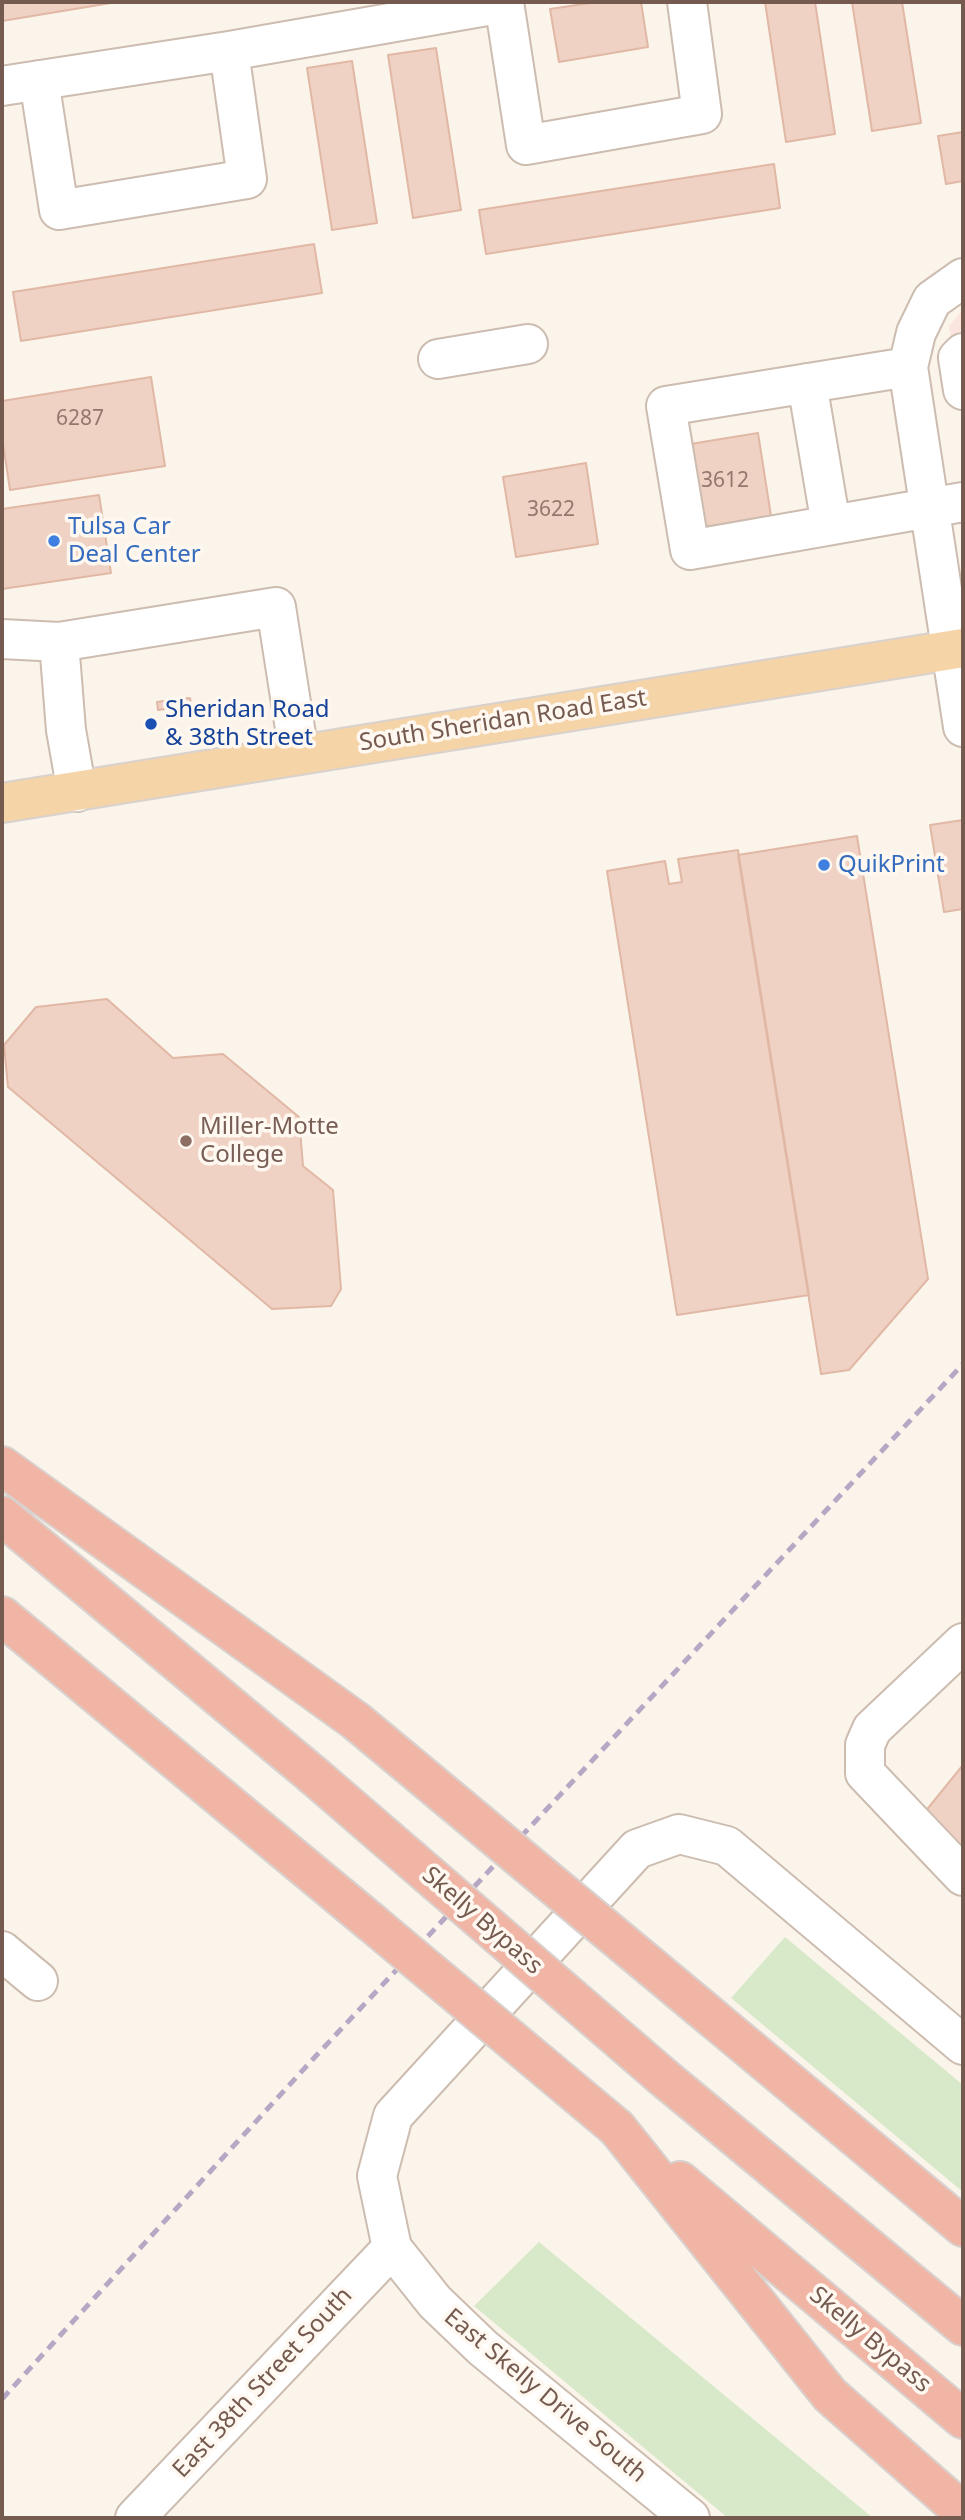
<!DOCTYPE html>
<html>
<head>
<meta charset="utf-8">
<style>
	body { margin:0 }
	#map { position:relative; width:965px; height:2520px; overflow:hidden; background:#fbf4ea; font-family:"Noto Sans",sans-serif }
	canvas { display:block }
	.frame { position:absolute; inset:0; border:4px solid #755a4f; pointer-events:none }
</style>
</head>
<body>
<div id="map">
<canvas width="965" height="2520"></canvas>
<div class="frame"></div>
</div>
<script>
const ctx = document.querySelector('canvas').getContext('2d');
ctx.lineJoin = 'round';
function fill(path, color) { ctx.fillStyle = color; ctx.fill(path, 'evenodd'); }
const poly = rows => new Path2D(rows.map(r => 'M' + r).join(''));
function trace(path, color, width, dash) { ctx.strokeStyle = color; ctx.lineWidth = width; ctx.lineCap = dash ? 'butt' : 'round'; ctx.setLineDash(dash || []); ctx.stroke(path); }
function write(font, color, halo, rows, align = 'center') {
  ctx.font = font + ' "Noto Sans",sans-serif'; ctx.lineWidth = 7; ctx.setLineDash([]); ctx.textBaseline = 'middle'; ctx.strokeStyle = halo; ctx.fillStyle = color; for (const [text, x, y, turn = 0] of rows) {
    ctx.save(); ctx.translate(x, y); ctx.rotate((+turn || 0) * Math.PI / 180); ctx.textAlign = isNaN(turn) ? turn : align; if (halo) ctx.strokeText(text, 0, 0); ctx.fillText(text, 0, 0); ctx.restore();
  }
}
const commercial = poly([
	[963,309,963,418,949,326]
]);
const green = poly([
	[785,1937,963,2085,963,2192,731,1998],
	[539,2242,873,2518,728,2518,474,2306]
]);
const building = poly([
	[2,2,117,2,2,21,2,2],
	[597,2,641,2,648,47,559,62,550,9,597,2],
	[765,2,815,2,835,134,786,142,765,2],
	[852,2,902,2,921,123,872,131,852,2],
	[436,48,461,210,413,218,388,55,436,48],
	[352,61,377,223,332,230,307,68,352,61],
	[963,132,963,181,946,184,938,136,963,132],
	[774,164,780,208,486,254,479,210,774,164],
	[314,244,322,293,21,341,13,292,314,244],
	[151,377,165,466,10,490,2,437,2,401,151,377],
	[758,433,771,516,691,529,678,446,758,433],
	[586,463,598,544,516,557,503,477,586,463],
	[99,495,111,573,2,589,2,509,99,495],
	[190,698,191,705,178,707,177,699,190,698],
	[171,700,172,708,158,710,157,702,171,700],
	[963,820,963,909,944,912,930,825,963,820],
	[857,836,928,1279,849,1370,821,1374,738,855,857,836],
	[738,850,809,1295,677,1315,607,871,665,861,669,884,682,882,678,859,738,850],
	[107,999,173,1058,223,1054,299,1117,303,1166,333,1190,341,1289,331,1306,272,1309,8,1087,4,1045,36,1007,107,999],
	[963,1765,963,1854,920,1818,963,1765]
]);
const minor = poly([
	[504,2,526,145,702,114,687,2],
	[39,80,59,210,247,179,229,51],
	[2,86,229,51,504,3],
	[963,278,932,300,916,333,908,367,963,727],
	[963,353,958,358,963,390],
	[438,359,528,344],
	[908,367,666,406,690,550,963,502],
	[807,383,831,525],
	[2,639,59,642],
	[77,792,66,730,59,642,276,607,299,754],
	[963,1643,872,1729,865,1745,865,1773,963,1876],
	[2,1951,38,1981],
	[135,2518,392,2248],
	[690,2518,483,2348,435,2302,392,2248,377,2176,393,2116,637,1849,679,1834,727,1846,963,2045]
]);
const major = poly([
	[2,803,963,648]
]);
const highway = poly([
	[2,1466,356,1721],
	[2,1516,313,1775],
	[2,1616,372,1923],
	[715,2020,963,2227],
	[663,2077,963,2326],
	[617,2128,830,2395,963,2512],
	[680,2181,963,2419]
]);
const rail = poly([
	[2,2399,314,2058,963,1364]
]);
const highwayBridge = poly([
	[356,1721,715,2020],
	[313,1775,663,2077],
	[372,1923,617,2128]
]);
const markers = [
	[54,541,7,"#3f7fe0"],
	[151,724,7,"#1a4fb4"],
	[824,865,7,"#3f7fe0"],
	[186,1141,7,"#8d6e63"]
];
const numberNames = [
	["6287",80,419],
	["3612",725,481],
	["3622",551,510]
];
const shopNames = [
	["Tulsa Car",68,527],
	["Deal Center",68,555],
	["QuikPrint",838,865]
];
const transitNames = [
	["Sheridan Road",165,710],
	["& 38th Street",165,738]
];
const streetNames = [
	["South Sheridan Road East",503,721,-9],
	["Skelly Bypass",482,1921,41],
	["Skelly Bypass",870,2340,40],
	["East 38th Street South",263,2383,-47],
	["East Skelly Drive South",545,2396,40]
];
const educationNames = [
	["Miller-Motte",200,1127],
	["College",200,1155]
];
fill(commercial, '#fbe6df');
fill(green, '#d8e9c9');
fill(building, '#efd2c3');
trace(building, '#e1b8a5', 2);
trace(minor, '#cdbcb0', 42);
trace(major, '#d8d1ce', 42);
trace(highway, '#d8d1ce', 42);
trace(minor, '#fff', 38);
trace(major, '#f5d4a8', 38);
trace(highway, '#f1b5a6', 38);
trace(rail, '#b6a8c5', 5, [10, 7]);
trace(highwayBridge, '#d8d1ce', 42, []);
trace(highwayBridge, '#f1b5a6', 38);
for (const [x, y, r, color] of markers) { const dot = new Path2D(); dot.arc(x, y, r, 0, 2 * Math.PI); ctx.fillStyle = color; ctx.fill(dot); trace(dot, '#fef8f1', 2.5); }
write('21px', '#94786c', null, numberNames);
write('24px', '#366cbe', '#fef8f1', shopNames, 'left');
write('24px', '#164399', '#fef8f1', transitNames, 'left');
write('24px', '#755a4f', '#fef8f1', streetNames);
write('24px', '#785e54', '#fef8f1', educationNames, 'left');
</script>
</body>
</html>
